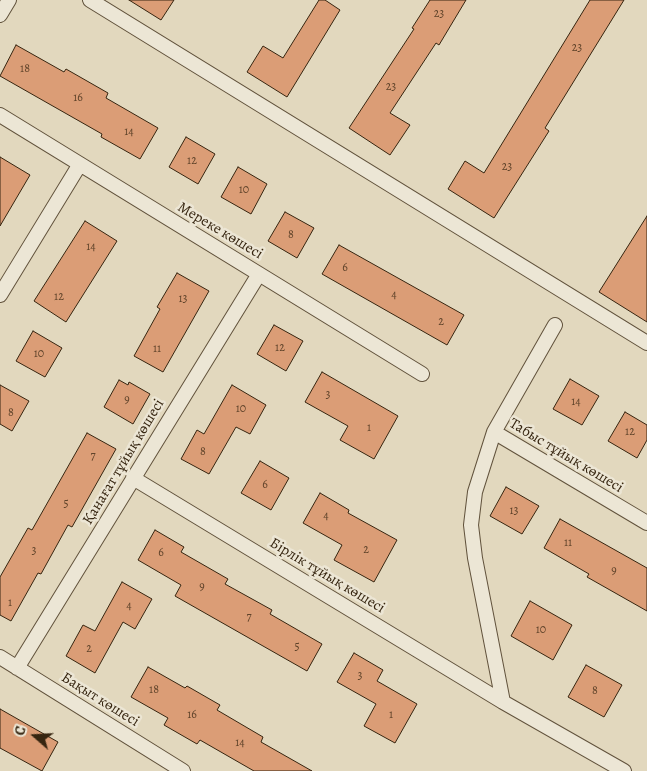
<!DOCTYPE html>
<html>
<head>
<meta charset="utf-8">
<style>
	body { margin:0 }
	#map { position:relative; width:647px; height:771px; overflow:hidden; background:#e2d8be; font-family:Alegreya,serif }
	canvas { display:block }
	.north { position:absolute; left:10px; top:711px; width:50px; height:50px; -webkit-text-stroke:4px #ece6d5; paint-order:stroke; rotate:289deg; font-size:14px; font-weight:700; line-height:20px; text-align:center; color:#362510 }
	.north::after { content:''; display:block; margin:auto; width:18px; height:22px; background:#362510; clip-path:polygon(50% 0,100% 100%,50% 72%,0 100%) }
</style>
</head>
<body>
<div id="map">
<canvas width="647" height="771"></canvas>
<div class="north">С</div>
</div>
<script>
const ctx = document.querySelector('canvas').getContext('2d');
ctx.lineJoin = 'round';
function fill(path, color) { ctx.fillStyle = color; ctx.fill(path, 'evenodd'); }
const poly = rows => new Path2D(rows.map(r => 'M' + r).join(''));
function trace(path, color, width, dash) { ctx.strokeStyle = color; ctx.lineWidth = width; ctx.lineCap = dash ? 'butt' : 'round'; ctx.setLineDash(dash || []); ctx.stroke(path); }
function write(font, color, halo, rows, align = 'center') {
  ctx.font = font + ' Alegreya,serif'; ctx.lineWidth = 5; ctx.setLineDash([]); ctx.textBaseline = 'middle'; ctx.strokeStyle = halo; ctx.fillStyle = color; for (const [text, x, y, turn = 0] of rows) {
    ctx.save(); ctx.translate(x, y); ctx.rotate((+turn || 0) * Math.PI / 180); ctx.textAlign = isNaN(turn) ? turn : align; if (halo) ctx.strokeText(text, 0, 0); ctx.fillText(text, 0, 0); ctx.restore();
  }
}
const building = poly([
	[129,0,174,0,161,20,129,0],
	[319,0,325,0,340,10,287,97,247,72,263,46,283,58,319,0],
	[430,0,466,0,439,45,436,43,390,113,410,125,390,155,349,128,414,29,412,28,430,0],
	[590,0,624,0,545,128,549,131,494,218,448,189,465,161,484,173,590,0],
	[16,45,64,72,66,69,108,93,106,98,158,128,140,159,101,137,102,134,0,76,16,45],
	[186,137,215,154,198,184,169,167,186,137],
	[0,157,30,175,0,226,0,157],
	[238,167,267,184,251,214,221,197,238,167],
	[285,212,314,228,297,258,268,241,285,212],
	[647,216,647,322,599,292,647,216],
	[85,221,117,241,66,322,34,301,85,221],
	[339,245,464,315,447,345,322,274,339,245],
	[177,273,209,291,163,372,134,356,160,309,157,307,177,273],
	[274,325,303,341,286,371,257,354,274,325],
	[33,331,62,348,45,377,16,361,33,331],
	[322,372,398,416,374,459,340,440,348,426,305,402,322,372],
	[570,379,599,396,582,425,553,409,570,379],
	[119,380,128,385,129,382,150,394,133,424,104,407,119,380],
	[0,385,29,401,12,431,0,424,0,385],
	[232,385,266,405,250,434,236,427,209,474,181,459,197,430,204,434,232,385],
	[625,412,647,425,647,440,637,458,608,441,625,412],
	[87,433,116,449,72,527,68,525,41,574,38,573,11,621,0,615,0,577,28,528,32,530,87,433],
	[260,461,289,478,271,510,241,493,260,461],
	[506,487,539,506,522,534,490,516,506,487],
	[320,493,349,510,348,513,397,540,374,582,334,560,342,545,303,523,320,493],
	[560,519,647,568,647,611,587,577,589,574,544,548,560,519],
	[155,530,184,547,181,552,228,579,225,584,272,610,270,614,322,644,307,671,175,596,181,585,138,560,155,530],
	[122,582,152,599,135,629,123,622,95,673,66,656,83,625,95,631,122,582],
	[530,601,572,625,553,660,511,636,530,601],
	[354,653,383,670,377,681,417,704,395,743,364,726,376,704,337,682,354,653],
	[586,665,622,685,604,717,568,697,586,665],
	[148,667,185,688,187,686,220,705,217,710,263,737,261,742,312,771,254,771,200,740,197,744,164,725,168,718,131,697,148,667],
	[0,709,58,742,42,771,0,748,0,709]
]);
const street = poly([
	[90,0,647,343],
	[0,15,9,0],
	[0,115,422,374],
	[0,295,80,164],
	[494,432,647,523],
	[133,478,503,702,624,771],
	[0,657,183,771],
	[17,668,259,274],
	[503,702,475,558,471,525,475,492,494,432,555,325]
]);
const numberNames = [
	["23",439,14],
	["23",577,48],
	["18",25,69],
	["23",391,87],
	["16",78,98],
	["14",129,132],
	["12",192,161],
	["23",507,167],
	["10",244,190],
	["8",291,235],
	["14",91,247],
	["6",345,268],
	["4",394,295],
	["12",59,297],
	["13",183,299],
	["2",441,322],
	["12",280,348],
	["11",157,349],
	["10",39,354],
	["3",328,395],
	["9",127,400],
	["14",576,402],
	["10",241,409],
	["8",11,413],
	["1",369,428],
	["12",630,432],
	["8",203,452],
	["7",93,456],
	["6",265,485],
	["5",66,504],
	["13",514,511],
	["4",326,516],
	["11",568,543],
	["2",366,550],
	["3",34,551],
	["6",161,553],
	["9",614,571],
	["9",202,587],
	["1",10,603],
	["4",129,606],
	["7",249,617],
	["10",541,630],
	["5",297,647],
	["2",89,649],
	["3",360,676],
	["18",154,690],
	["8",595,691],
	["16",192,715],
	["1",391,715],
	["14",240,743]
];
const streetNames = [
	["Мереке көшесі",220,231,31],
	["Табыс тұйық көшесі",566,456,31],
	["Қанағат тұйық көшесі",124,462,-59],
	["Бірлік тұйық көшесі",327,576,31],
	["Бақыт көшесі",100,700,32]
];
fill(building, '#db9d76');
trace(building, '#362510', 1);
trace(street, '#61523c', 16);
trace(street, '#ece6d5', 14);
write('12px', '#5f432a', null, numberNames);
write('15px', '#362510', '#ece6d5', streetNames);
</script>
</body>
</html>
